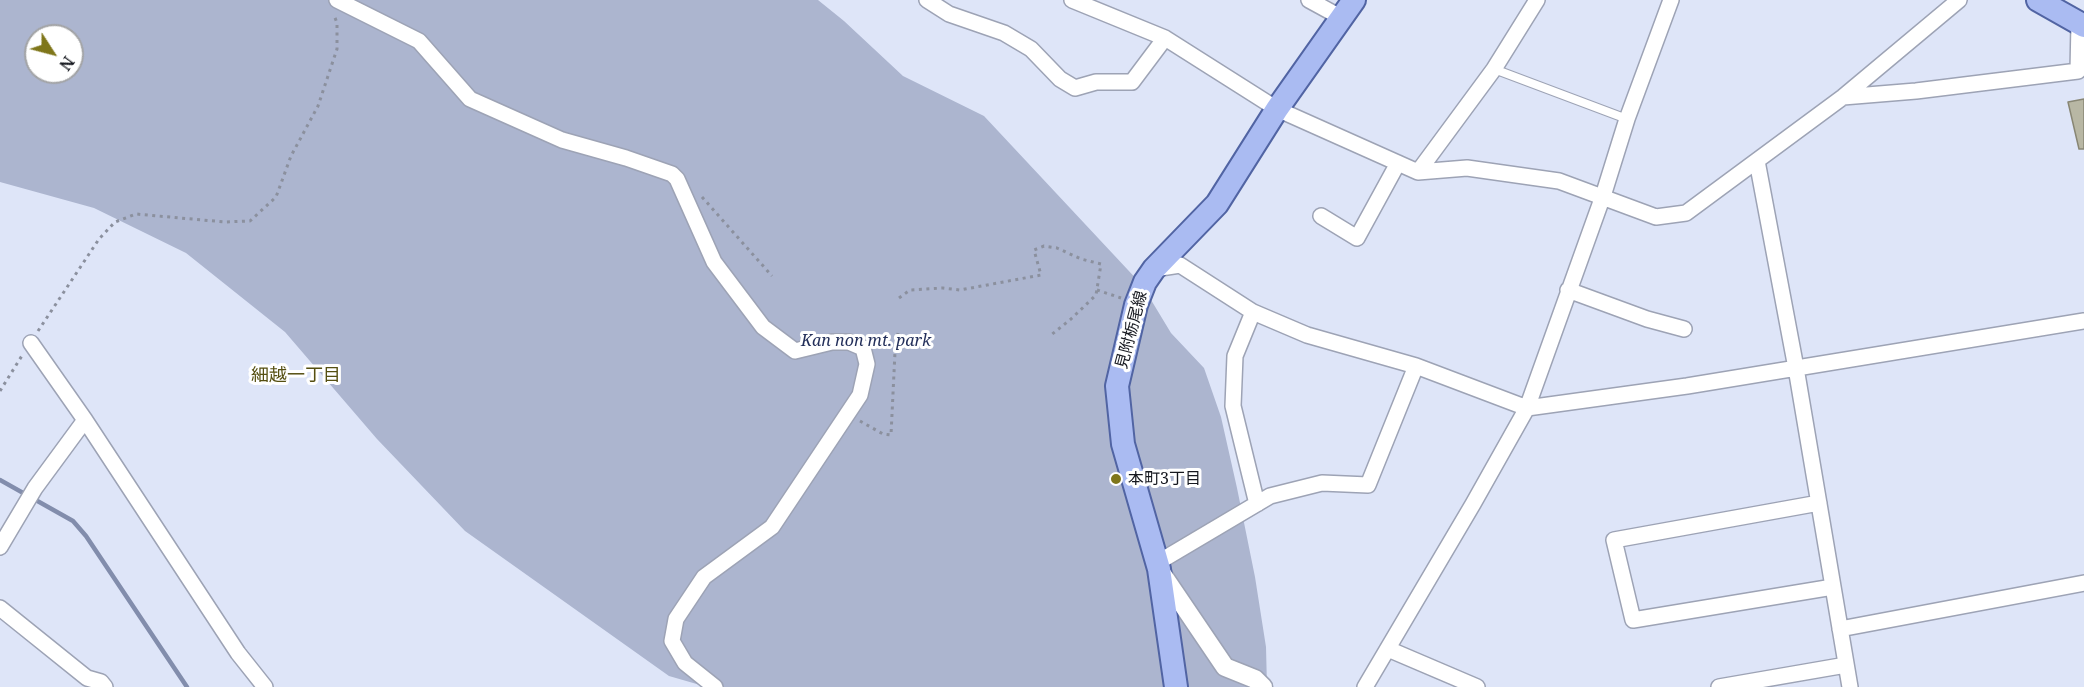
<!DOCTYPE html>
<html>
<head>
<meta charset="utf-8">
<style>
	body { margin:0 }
	#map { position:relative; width:2084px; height:687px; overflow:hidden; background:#dee5f8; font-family:"Noto Serif",serif }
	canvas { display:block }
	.north { position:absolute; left:24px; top:24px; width:60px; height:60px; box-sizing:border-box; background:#fff; border:2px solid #a2a3a5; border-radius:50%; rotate:126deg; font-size:16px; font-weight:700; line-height:24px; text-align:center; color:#16181f }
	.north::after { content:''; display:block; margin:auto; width:21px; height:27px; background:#7f761a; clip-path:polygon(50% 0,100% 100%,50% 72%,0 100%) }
</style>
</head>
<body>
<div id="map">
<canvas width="2084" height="687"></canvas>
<div class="north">N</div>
</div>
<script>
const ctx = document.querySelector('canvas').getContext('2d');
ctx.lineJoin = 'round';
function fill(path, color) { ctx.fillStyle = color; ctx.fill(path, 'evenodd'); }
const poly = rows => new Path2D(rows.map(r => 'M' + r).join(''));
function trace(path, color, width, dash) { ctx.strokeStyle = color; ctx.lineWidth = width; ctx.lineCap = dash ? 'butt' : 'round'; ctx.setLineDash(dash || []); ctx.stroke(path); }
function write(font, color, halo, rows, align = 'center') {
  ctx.font = font + ' "Noto Serif","Noto Sans JP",serif'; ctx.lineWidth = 6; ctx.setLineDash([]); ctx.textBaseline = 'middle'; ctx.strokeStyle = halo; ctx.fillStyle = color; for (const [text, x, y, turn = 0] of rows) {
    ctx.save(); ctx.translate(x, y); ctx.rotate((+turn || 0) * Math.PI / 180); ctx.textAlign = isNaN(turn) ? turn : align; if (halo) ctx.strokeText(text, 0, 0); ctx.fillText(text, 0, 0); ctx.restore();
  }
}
const green = poly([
	[0,0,818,0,844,21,903,76,984,116,1142,285,1171,333,1204,368,1221,417,1237,488,1255,577,1266,647,1267,687,707,687,669,676,465,531,377,439,285,332,186,253,94,208,0,182],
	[36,36,72,36,72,72,36,72]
]);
const stream = poly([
	[0,480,73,521,86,536,187,687]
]);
const building = poly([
	[2084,99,2084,149,2079,149,2068,102,2084,99]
]);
const path = poly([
	[702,197,772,276],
	[1097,290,1121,298],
	[899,298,910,290,943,288,960,290,1041,275,1034,250,1044,246,1057,248,1081,259,1101,264,1096,295,1071,319,1051,335],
	[38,331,99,239,115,222,136,214,225,222,250,221,276,197,291,156,318,106,337,49,337,23,334,15],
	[0,391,23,354],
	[860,421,883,434,891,435,895,352,898,333]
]);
const service = poly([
	[1494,69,1627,119]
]);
const minor = poly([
	[337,0,419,41,470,99,562,140,626,158,672,174,677,179,714,262,763,327,795,351,832,342,849,342,863,348,867,364,860,395,772,527,704,577,676,619,672,641,685,663,715,687],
	[927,0,949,14,1004,33,1031,49,1060,79,1075,88,1096,82,1132,82,1165,38],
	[1072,0,1165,38,1277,109,1418,172,1467,168,1559,181,1656,217,1686,213,1843,97,1959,0],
	[1309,0,1342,18],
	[1843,97,1916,91,2078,71,2079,23],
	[1757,161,1796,368,1850,687],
	[1418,172,1494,69,1537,0],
	[1321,216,1357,238,1398,163],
	[1154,269,1180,265,1253,312,1307,335,1416,366,1527,408,1687,386,2084,321],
	[1568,290,1647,319,1684,329],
	[1253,312,1235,356,1233,406,1257,504],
	[31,343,85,420,238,653,265,687],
	[1819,503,1614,540,1633,620,1833,587],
	[0,547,35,488,85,420],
	[1157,563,1270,496,1322,483,1368,485,1416,366],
	[0,608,87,678,101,682,105,687],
	[1840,629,2084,583],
	[1388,649,1477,687],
	[1365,687,1473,504,1527,408,1603,196,1627,119,1671,0],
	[1719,687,1846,665]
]);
const tertiary = poly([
	[1160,571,1225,667,1255,679,1263,687]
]);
const primary = poly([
	[2038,0,2084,26],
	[1176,687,1159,569,1123,444,1117,386,1136,305,1145,282,1154,269,1217,204,1277,109,1354,0]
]);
const markers = [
	[1116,479,6,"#7f761a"]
];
const streetNames = [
	["見附栃尾線",1132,330,-75]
];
const parkNames = [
	["Kan non mt. park",866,341]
];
const poiNames = [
	["本町3丁目",1128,479]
];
const neighbourhoodNames = [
	["細越一丁目",296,376]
];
fill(green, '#acb5cf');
trace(stream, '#828dac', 4.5);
fill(building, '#b8b7a4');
trace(building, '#888674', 1.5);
trace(service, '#9da3b5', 10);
trace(minor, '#9da3b5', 18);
trace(tertiary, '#9da3b5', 21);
trace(primary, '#5164a3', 26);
trace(path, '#8b909e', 3, [3, 4.5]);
trace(service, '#fff', 8);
trace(minor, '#fff', 15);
trace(tertiary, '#fff', 18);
trace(primary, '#aabbf2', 22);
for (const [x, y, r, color] of markers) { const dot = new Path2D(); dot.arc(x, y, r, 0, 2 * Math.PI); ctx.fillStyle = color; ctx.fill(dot); trace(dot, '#fff', 2); }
write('16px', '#16181f', '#fff', streetNames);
write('italic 16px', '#232f5a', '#fff', parkNames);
write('16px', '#16181f', '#fff', poiNames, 'left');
write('18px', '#554f11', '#fff', neighbourhoodNames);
</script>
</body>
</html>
